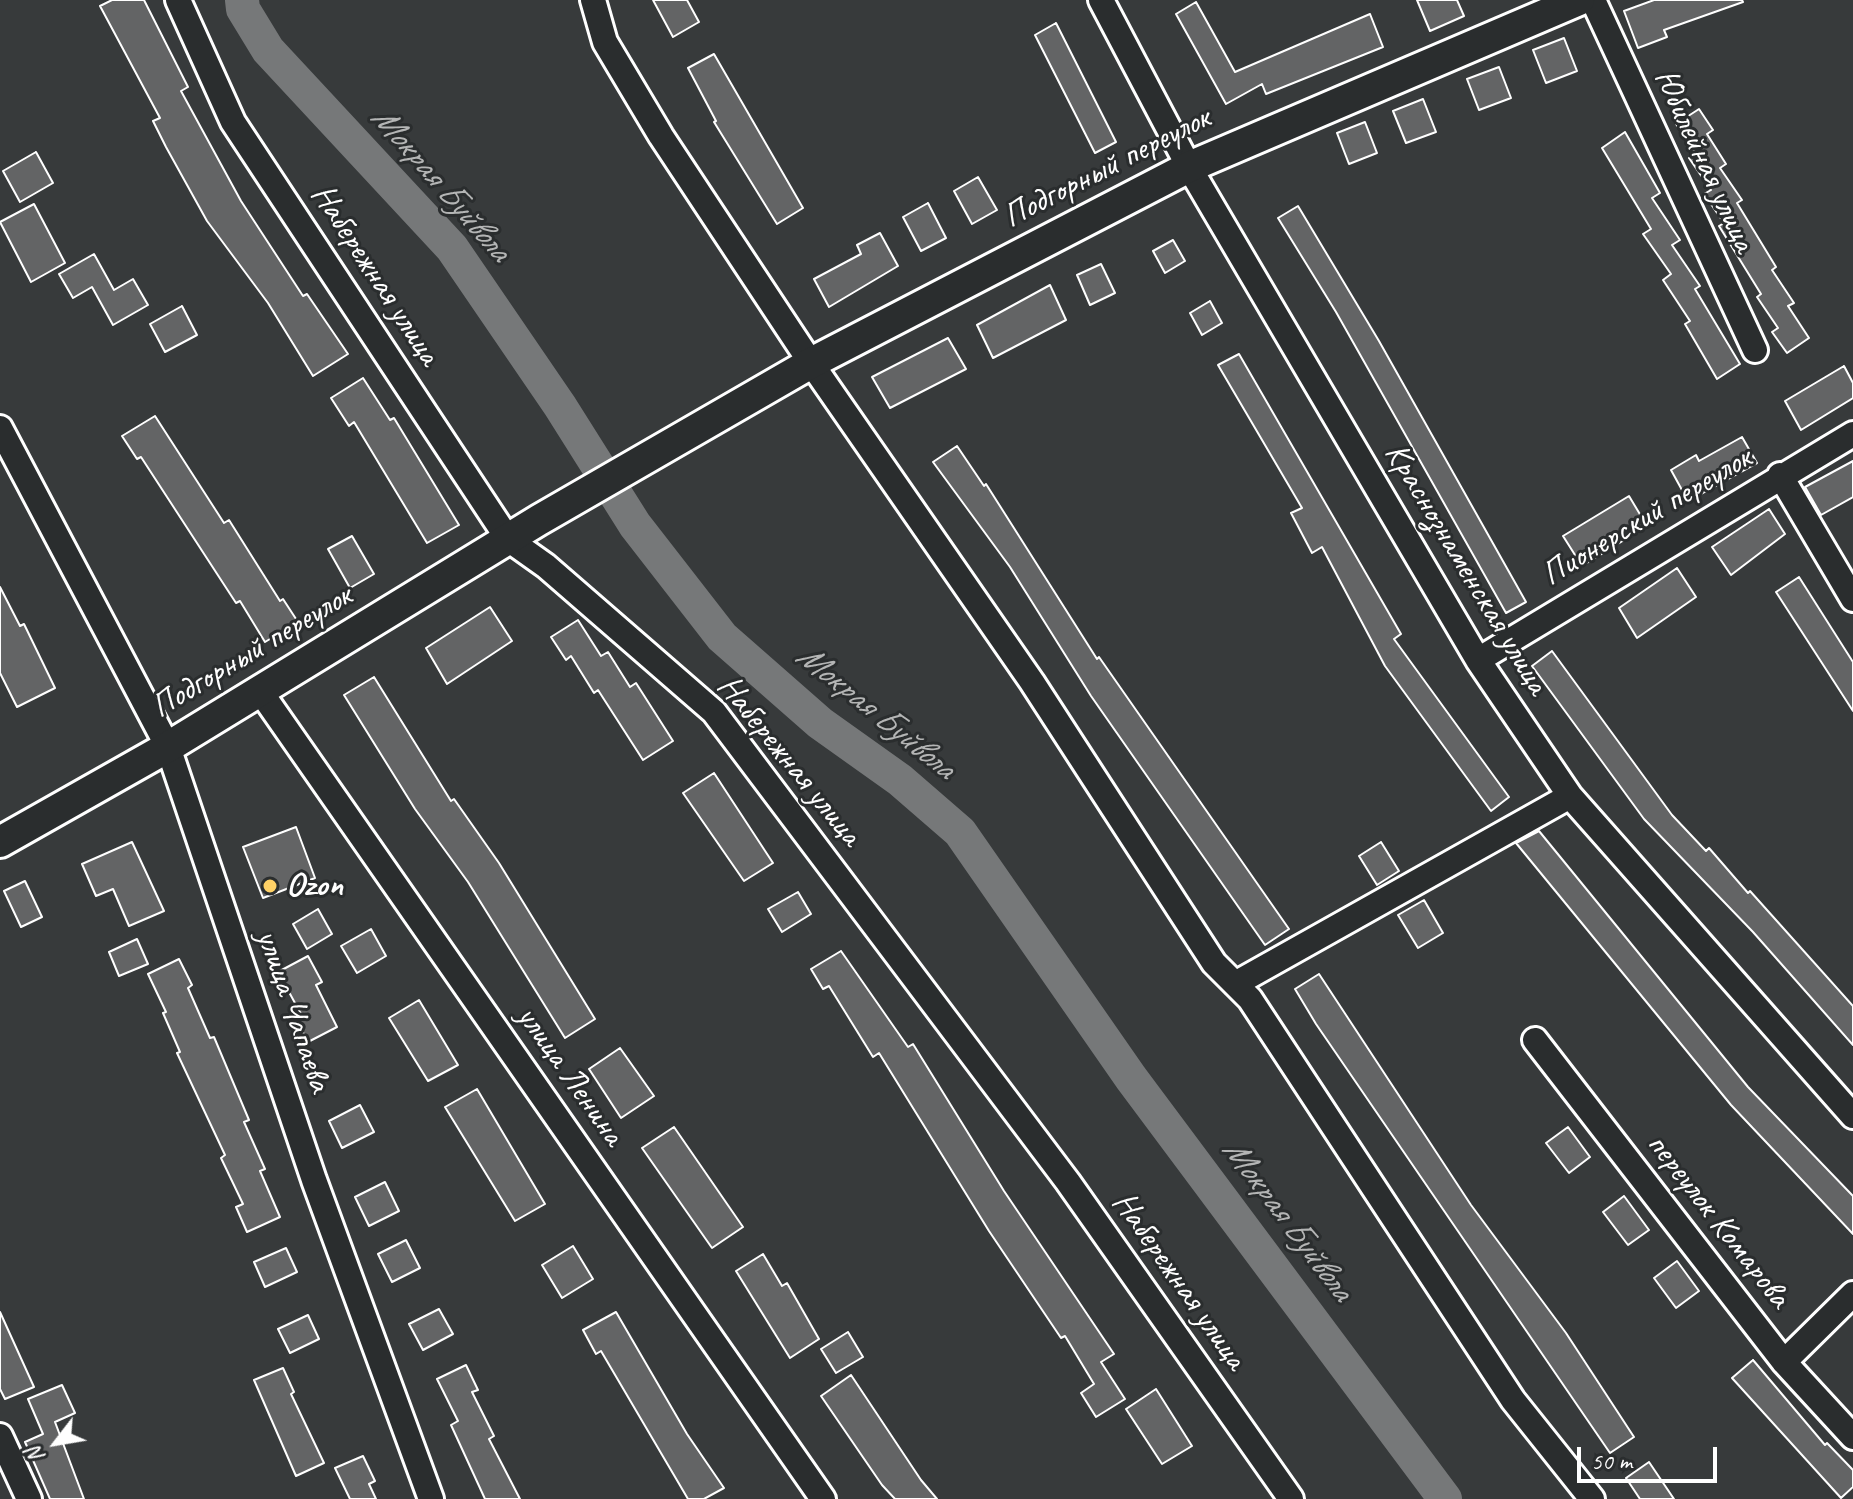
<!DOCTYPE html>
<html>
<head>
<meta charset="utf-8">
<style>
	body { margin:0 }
	#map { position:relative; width:1853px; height:1499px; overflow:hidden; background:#373a3b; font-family:Caveat,sans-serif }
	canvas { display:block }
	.north { position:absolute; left:16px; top:1403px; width:80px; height:80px; -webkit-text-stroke:6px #2a2d2e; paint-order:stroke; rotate:239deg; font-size:22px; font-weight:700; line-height:32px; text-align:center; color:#fff }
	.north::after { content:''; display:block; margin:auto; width:28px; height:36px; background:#fff; clip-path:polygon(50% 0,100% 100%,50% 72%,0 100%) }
	.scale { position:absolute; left:1577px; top:1447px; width:140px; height:36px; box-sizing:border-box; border:4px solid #fff; border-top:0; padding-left:10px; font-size:24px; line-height:28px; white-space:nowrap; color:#fff; -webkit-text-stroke:6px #2a2d2e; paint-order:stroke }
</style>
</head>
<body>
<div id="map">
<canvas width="1853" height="1499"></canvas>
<div class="north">N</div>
<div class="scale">50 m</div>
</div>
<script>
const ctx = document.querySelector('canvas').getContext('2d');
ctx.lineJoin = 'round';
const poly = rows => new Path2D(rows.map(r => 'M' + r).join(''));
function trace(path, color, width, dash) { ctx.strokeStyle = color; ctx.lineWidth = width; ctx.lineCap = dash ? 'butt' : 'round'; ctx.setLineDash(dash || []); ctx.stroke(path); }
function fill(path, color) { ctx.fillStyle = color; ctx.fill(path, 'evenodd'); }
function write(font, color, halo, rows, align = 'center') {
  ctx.font = font + ' Caveat,sans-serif'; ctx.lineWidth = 6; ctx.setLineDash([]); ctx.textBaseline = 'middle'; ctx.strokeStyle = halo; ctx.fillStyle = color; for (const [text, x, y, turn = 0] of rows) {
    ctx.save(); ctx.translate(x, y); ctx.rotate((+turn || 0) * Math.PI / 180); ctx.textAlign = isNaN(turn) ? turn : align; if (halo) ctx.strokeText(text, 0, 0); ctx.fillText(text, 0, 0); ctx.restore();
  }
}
const river = poly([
	[242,0,243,9,268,50,452,248,560,406,635,525,722,637,820,723,900,780,960,832,1131,1078,1445,1499]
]);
const building = poly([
	[112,0,144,0,188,87,181,91,241,201,303,296,307,294,348,354,313,376,268,303,207,221,166,147,153,121,160,118,100,6,112,0],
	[653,0,687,0,699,22,673,37,653,0],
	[1417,0,1457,0,1464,16,1430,31,1417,0],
	[1654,0,1742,0,1743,2,1664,30,1667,37,1638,48,1624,11,1654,0],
	[1196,2,1235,72,1370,14,1383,47,1266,94,1262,84,1226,104,1176,14,1196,2],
	[1056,23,1116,142,1095,153,1035,35,1056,23],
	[1564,38,1577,71,1546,83,1533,50,1564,38],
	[714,54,803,208,777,224,714,122,716,121,688,68,714,54],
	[1499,67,1511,98,1479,110,1467,79,1499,67],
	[1423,99,1436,132,1406,143,1393,111,1423,99],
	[1699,109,1713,130,1707,134,1726,164,1720,168,1742,200,1737,203,1776,267,1772,270,1794,303,1788,306,1809,338,1787,353,1772,332,1778,328,1757,297,1761,294,1719,226,1724,223,1704,194,1711,190,1689,158,1696,154,1676,124,1699,109],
	[1365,122,1377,153,1349,164,1337,133,1365,122],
	[1625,132,1660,193,1652,198,1680,240,1672,245,1700,286,1695,289,1740,364,1717,379,1685,324,1690,321,1663,280,1671,274,1643,234,1651,229,1602,148,1625,132],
	[36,152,53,183,20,202,3,171,36,152],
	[978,177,997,210,972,224,954,191,978,177],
	[928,203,946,238,921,251,903,217,928,203],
	[34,204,65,263,31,282,0,222,34,204],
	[1298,206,1379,341,1526,602,1506,613,1336,312,1278,218,1298,206],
	[880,233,898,266,829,307,814,279,861,254,857,245,880,233],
	[1173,240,1185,261,1165,273,1153,251,1173,240],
	[94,254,114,290,133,279,148,305,113,325,92,287,73,298,59,274,94,254],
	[1101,264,1115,293,1090,305,1077,275,1101,264],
	[1050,285,1066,320,993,358,977,325,1050,285],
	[1210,301,1222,323,1202,335,1190,313,1210,301],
	[182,306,197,335,165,352,150,324,182,306],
	[948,338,966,369,890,408,872,377,948,338],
	[1239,354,1401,634,1394,639,1509,797,1491,811,1385,666,1322,547,1312,553,1291,513,1302,508,1218,365,1239,354],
	[1844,366,1853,383,1853,398,1801,430,1785,401,1844,366],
	[363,378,390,420,394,418,459,525,427,543,354,422,349,426,331,398,363,378],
	[155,416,224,523,229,520,280,601,283,599,298,622,265,642,240,601,236,603,141,457,137,459,122,436,155,416],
	[1742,437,1757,463,1688,501,1671,470,1696,455,1699,461,1742,437],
	[957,446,984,486,986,484,1097,659,1099,657,1289,929,1265,945,1091,696,1010,567,933,462,957,446],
	[1853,461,1853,497,1821,515,1805,487,1853,461],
	[1629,496,1647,526,1582,566,1563,536,1629,496],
	[1769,509,1785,534,1731,575,1712,547,1769,509],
	[352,536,374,574,350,588,328,549,352,536],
	[1677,568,1696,597,1637,638,1619,608,1677,568],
	[1799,577,1853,662,1853,711,1776,592,1799,577],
	[0,587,20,626,24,624,55,688,17,707,0,673,0,587],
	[490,607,512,641,447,684,426,648,490,607],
	[578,620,601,656,608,652,630,687,636,683,673,741,643,760,598,690,594,693,571,656,566,660,551,637,578,620],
	[1552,651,1672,815,1706,851,1709,848,1748,893,1750,891,1853,1006,1853,1045,1753,932,1644,819,1532,666,1552,651],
	[374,677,451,801,454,799,499,863,595,1019,565,1038,468,882,415,809,344,695,374,677],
	[714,773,773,863,744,881,683,793,714,773],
	[296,827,315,878,263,898,243,847,296,827],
	[1539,831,1748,1087,1853,1196,1853,1234,1731,1105,1516,843,1539,831],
	[132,842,164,911,129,926,113,889,96,896,82,864,132,842],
	[1381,842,1399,871,1377,885,1359,856,1381,842],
	[25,881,42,917,21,927,4,891,25,881],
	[798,892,811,914,782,932,768,909,798,892],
	[1424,900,1443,933,1418,948,1398,915,1424,900],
	[318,909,332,934,307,949,293,924,318,909],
	[371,929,386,956,357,973,341,946,371,929],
	[137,939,148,964,119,976,109,952,137,939],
	[841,951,908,1047,913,1044,1004,1191,1114,1354,1101,1362,1125,1399,1096,1417,1081,1393,1094,1384,1065,1336,1061,1338,989,1231,879,1053,873,1057,829,986,823,989,811,969,841,951],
	[308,956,322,982,316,985,337,1027,308,1042,295,1017,301,1014,278,972,308,956],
	[179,959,192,985,188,988,210,1038,214,1037,249,1120,244,1122,265,1169,260,1171,280,1217,247,1232,236,1207,243,1204,221,1158,225,1155,177,1053,180,1052,163,1013,166,1012,148,974,179,959],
	[1319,974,1471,1205,1566,1333,1634,1437,1610,1453,1316,1024,1295,989,1319,974],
	[419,1000,458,1065,428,1081,389,1018,419,1000],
	[620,1048,654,1096,621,1118,589,1069,620,1048],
	[477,1089,545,1204,515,1221,445,1107,477,1089],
	[360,1105,374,1132,342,1148,329,1121,360,1105],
	[674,1127,743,1227,712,1248,642,1148,674,1127],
	[1568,1127,1590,1157,1569,1173,1546,1143,1568,1127],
	[385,1182,399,1211,369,1226,355,1197,385,1182],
	[1624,1196,1649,1230,1628,1245,1603,1212,1624,1196],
	[406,1240,420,1268,392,1282,378,1254,406,1240],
	[573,1246,593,1279,562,1298,542,1265,573,1246],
	[286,1248,297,1272,265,1287,254,1262,286,1248],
	[763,1254,782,1286,787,1283,819,1339,790,1358,736,1271,763,1254],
	[1677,1261,1699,1291,1676,1308,1654,1278,1677,1261],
	[439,1309,453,1334,423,1350,409,1324,439,1309],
	[0,1312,34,1387,5,1399,0,1389,0,1312],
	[616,1312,687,1434,724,1488,704,1499,688,1499,601,1351,596,1354,583,1330,616,1312],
	[308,1315,319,1339,290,1353,278,1329,308,1315],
	[848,1332,863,1357,836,1373,821,1349,848,1332],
	[1753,1360,1825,1445,1827,1443,1853,1470,1853,1487,1841,1498,1732,1378,1753,1360],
	[466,1365,478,1390,472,1392,494,1436,489,1439,520,1499,485,1499,451,1425,458,1421,437,1379,466,1365],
	[283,1368,294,1392,291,1394,324,1463,296,1476,254,1380,283,1368],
	[851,1375,921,1480,937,1499,895,1499,882,1485,821,1396,851,1375],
	[62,1385,75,1413,55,1422,84,1499,50,1499,25,1442,43,1434,28,1399,62,1385],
	[1156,1389,1192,1446,1162,1464,1126,1409,1156,1389],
	[363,1456,375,1481,369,1484,376,1499,350,1499,335,1468,363,1456],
	[1649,1462,1674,1499,1640,1499,1626,1478,1649,1462]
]);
const minor = poly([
	[178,0,233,122,508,539,546,566,714,712,1068,1182,1291,1499],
	[593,0,605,42,661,136,811,363,1032,682,1214,963,1250,999,1513,1400,1592,1499],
	[1101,0,1189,167,1478,660,1570,796,1853,1116],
	[1593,0,1755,350],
	[0,428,168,747,314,1180,431,1499],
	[1780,475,1853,599],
	[1478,660,1853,434],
	[260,691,823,1499],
	[1235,984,1570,796],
	[1535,1040,1784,1362,1853,1437],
	[1784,1362,1853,1294],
	[0,1436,29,1499]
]);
const major = poly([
	[0,842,168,747,539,520,811,363,1189,167,1579,0]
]);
const markers = [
	[270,886,8,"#ffd166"]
];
const streetNames = [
	["Юбилейная улица",1704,161,65],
	["Подгорный переулок",1107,168,-27],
	["Набережная улица",375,275,57],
	["Пионерский переулок",1647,517,-31],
	["Краснознаменская улица",1466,569,59],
	["Подгорный переулок",252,652,-31],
	["Набережная улица",789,761,51],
	["улица Чапаева",293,1011,71],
	["улица Ленина",570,1076,55],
	["переулок Комарова",1718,1221,52],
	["Набережная улица",1179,1281,55]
];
const poiNames = [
	["Ozon",286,886]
];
const waterNames = [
	["Мокрая Буйвола",440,184,49],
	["Мокрая Буйвола",875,712,39],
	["Мокрая Буйвола",1287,1220,53]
];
trace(river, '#767879', 34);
fill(building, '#636465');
trace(building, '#fff', 2);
trace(minor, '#fff', 30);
trace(major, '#fff', 36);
trace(minor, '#2a2d2e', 24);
trace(major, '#2a2d2e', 30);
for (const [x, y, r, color] of markers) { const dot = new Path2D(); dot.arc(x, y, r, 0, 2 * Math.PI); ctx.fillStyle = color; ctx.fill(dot); trace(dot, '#2a2d2e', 3); }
write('34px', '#fff', '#2a2d2e', streetNames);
write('bold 34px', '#fff', '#2a2d2e', poiNames, 'left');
write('italic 36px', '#b4b5b5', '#2a2d2e', waterNames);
</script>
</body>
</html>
